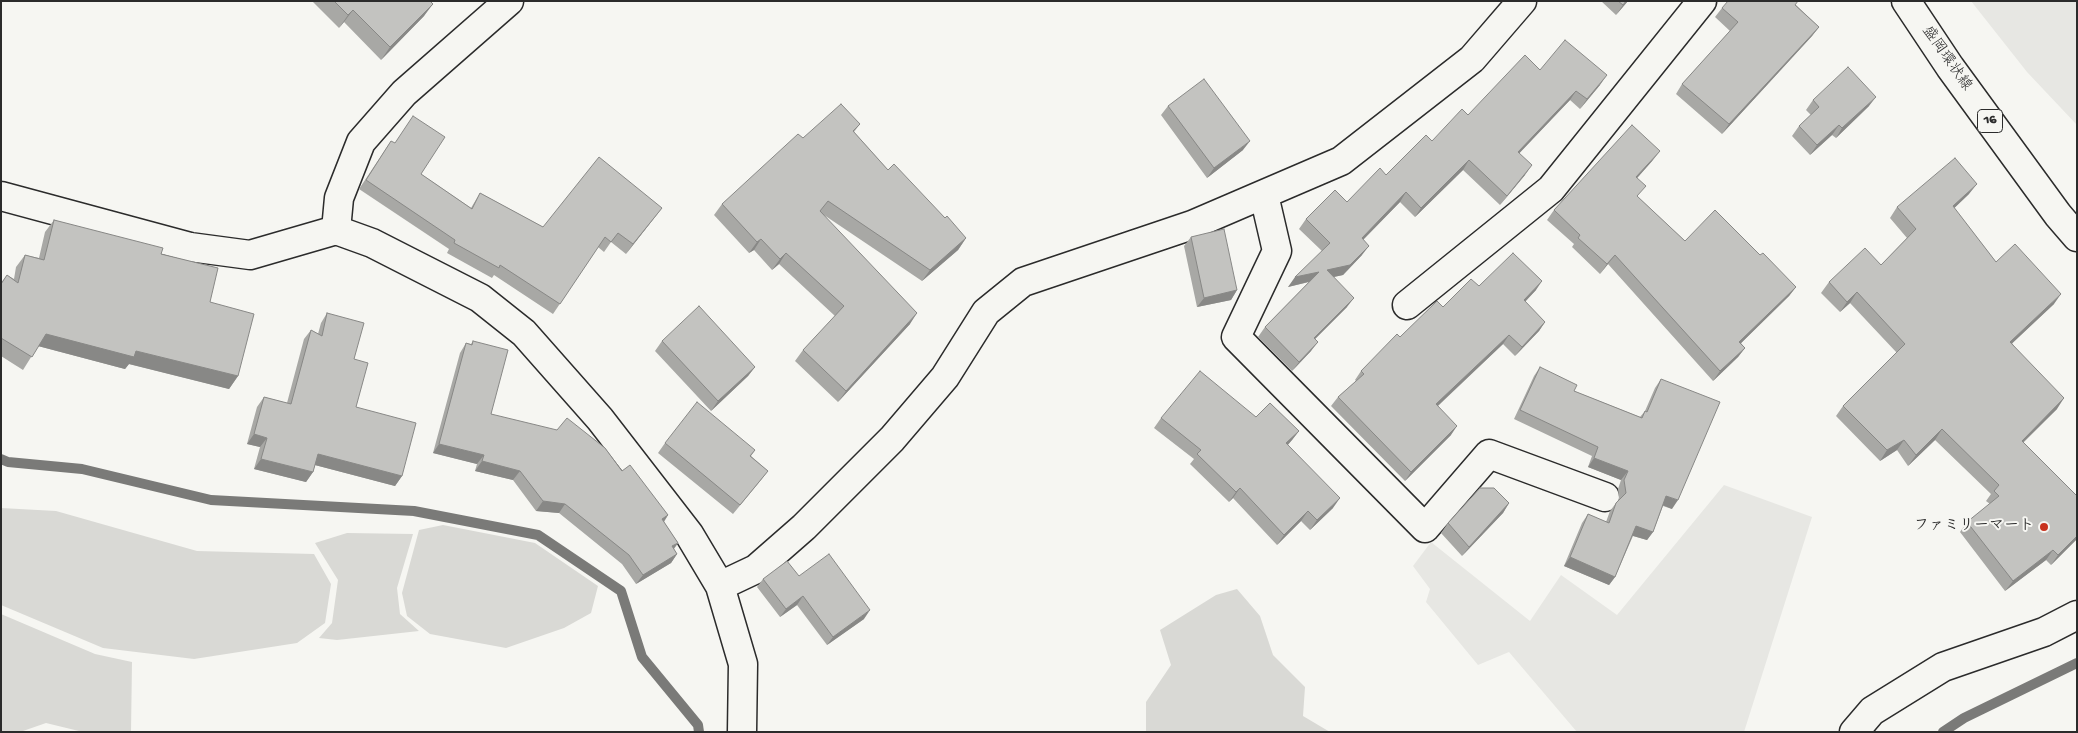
<!DOCTYPE html>
<html>
<head>
<meta charset="utf-8">
<style>
	body { margin:0 }
	#map { position:relative; width:2078px; height:733px; overflow:hidden; background:#f6f6f2; font-family:"Gochi Hand",sans-serif }
	canvas { display:block }
	.frame { position:absolute; inset:0; border:2px solid #2b2b2b; pointer-events:none }
</style>
</head>
<body>
<div id="map">
<canvas width="2078" height="733"></canvas>
<div class="frame"></div>
</div>
<script>
const ctx = document.querySelector('canvas').getContext('2d');
ctx.lineJoin = 'round';
function fill(path, color) { ctx.fillStyle = color; ctx.fill(path, 'evenodd'); }
const poly = rows => new Path2D(rows.map(r => 'M' + r).join(''));
function trace(path, color, width, dash) { ctx.strokeStyle = color; ctx.lineWidth = width; ctx.lineCap = dash ? 'butt' : 'round'; ctx.setLineDash(dash || []); ctx.stroke(path); }
function write(font, color, halo, rows, align = 'center') {
  ctx.font = font + ' "Gochi Hand","Klee One",sans-serif'; ctx.lineWidth = 4; ctx.setLineDash([]); ctx.textBaseline = 'middle'; ctx.strokeStyle = halo; ctx.fillStyle = color; for (const [text, x, y, turn = 0] of rows) {
    ctx.save(); ctx.translate(x, y); ctx.rotate((+turn || 0) * Math.PI / 180); ctx.textAlign = isNaN(turn) ? turn : align; if (halo) ctx.strokeText(text, 0, 0); ctx.fillText(text, 0, 0); ctx.restore();
  }
}
const built = poly([
	[1971,1,2077,1,2077,125,2027,72],
	[1724,485,1812,517,1744,732,1577,732,1509,652,1478,665,1426,602,1430,589,1413,566,1431,542,1530,621,1561,575,1617,615]
]);
const green = poly([
	[1,508,56,511,197,551,314,554,331,584,325,623,297,643,194,659,103,648,1,605],
	[443,525,535,543,598,586,591,613,564,628,506,648,430,634,407,616,402,593,419,530],
	[347,533,413,534,397,588,400,614,419,631,337,640,319,638,332,623,338,580,315,543],
	[1237,589,1260,616,1273,655,1305,687,1303,716,1330,732,1146,732,1146,702,1171,665,1160,630,1216,595],
	[1,614,95,654,132,662,131,732,83,732,46,723,23,731,1,732]
]);
const stream = poly([
	[1,459,8,462,82,469,211,500,414,511,538,535,621,591,642,657,698,725,699,732],
	[1943,732,1964,718,2077,663]
]);
const minor = poly([
	[1264,195,1277,251,1236,337,1425,528,1489,454,1605,497],
	[1,196,190,247,250,255,336,230,372,243,480,298,524,333,600,419,689,534,720,586,743,664,742,732],
	[336,230,339,198,361,142,404,93,509,1],
	[1407,305,1551,189,1702,1],
	[720,586,756,569,804,527,892,439,945,377,986,312,1023,282,1192,225,1341,161,1472,59,1522,1]
]);
const tertiary = poly([
	[1854,732,1872,711,1943,667,2044,632,2077,615]
]);
const primary = poly([
	[1906,1,1950,67,2058,215,2077,237]
]);
const wall = poly([
	[312,1,430,1,424,16,381,60,344,22,339,28],
	[1601,1,1628,1,1616,15],
	[1796,5,1819,27,1812,36,1722,134,1676,94,1682,84,1730,31,1715,17,1722,8],
	[1540,70,1600,85,1580,109,1570,100,1519,153,1525,175,1500,205,1463,170,1415,217,1400,202,1363,240,1362,255,1343,275,1333,277,1347,307,1315,339,1311,351,1292,371,1258,337,1265,327,1309,282,1288,287,1322,251,1299,229,1306,219,1347,202,1386,175,1468,115],
	[1813,100,1869,106,1836,138,1832,135,1810,155,1792,136,1799,126,1811,115,1806,110],
	[1168,106,1243,150,1207,178,1161,115],
	[860,124,854,132,888,170,945,218,966,238,958,250,922,281,824,215,910,324,838,402,795,361,803,350,835,316,779,264,772,270,754,250,749,253,714,215,722,204,803,138],
	[391,141,421,174,471,208,480,193,543,227,662,208,626,254,611,242,604,252,598,247,553,314,494,275,492,278,447,253,449,249,359,189],
	[1653,160,1637,178,1638,197,1685,241,1760,255,1796,287,1789,296,1741,343,1745,348,1738,357,1713,381,1608,264,1600,274,1572,247,1574,244,1547,220,1554,210],
	[1969,194,1954,208,1996,262,2054,304,2012,343,2057,409,2023,443,2077,496,2077,539,2051,565,2046,560,2005,591,1960,532,1967,522,1990,504,1986,501,1991,494,1935,440,1908,466,1897,450,1880,461,1836,416,1843,406,1897,353,1850,303,1840,312,1821,293,1829,282,1881,265,1907,238,1890,218,1897,207],
	[54,220,161,254,210,302,238,376,229,389,129,364,125,369,38,346,23,370,1,356,1,283,7,275,14,279,16,267,25,255,39,258,45,232],
	[1191,237,1237,290,1231,300,1197,307,1184,246],
	[1479,286,1536,290,1525,302,1545,322,1539,331,1515,356,1503,344,1438,406,1451,435,1405,481,1331,406,1338,397,1356,381,1355,380,1361,371,1400,337,1443,307],
	[327,313,354,359,356,407,402,476,395,486,315,465,313,472,306,482,254,469,260,447,247,444,257,407,264,397,287,403,304,339,311,330,318,334,321,323],
	[473,341,491,414,622,471,668,515,664,522,678,543,674,549,677,554,671,563,636,584,622,564,559,513,536,511,513,480,475,471,477,464,433,453,460,353,466,343,471,344],
	[662,341,755,367,748,376,711,411,655,351],
	[1540,367,1574,391,1640,417,1645,411,1655,388,1661,379,1672,509,1663,506,1653,532,1647,540,1633,536,1615,577,1609,585,1564,566,1582,523,1588,514,1606,522,1610,511,1619,499,1618,489,1621,480,1588,467,1592,456,1514,419,1534,376],
	[1256,417,1299,431,1292,440,1288,445,1333,508,1310,530,1301,521,1277,545,1233,498,1229,502,1190,464,1194,459,1154,428,1161,418],
	[665,443,755,450,751,456,768,471,761,480,733,514,658,453],
	[1509,503,1503,513,1462,556,1441,533,1448,523],
	[799,576,864,619,827,645,797,605,780,617,757,587,763,579]
]);
const shadedWall = poly([
	[1626,1,1628,1,1616,15,1623,5],
	[433,4,424,16,381,60,390,47],
	[353,10,344,22,339,28,348,15],
	[1819,27,1812,36,1722,134,1729,124],
	[1607,75,1600,85,1580,109,1587,99],
	[1576,91,1570,100,1512,161,1518,152],
	[1876,97,1869,106,1836,138,1842,128],
	[1839,125,1832,135,1810,155,1817,145],
	[1250,141,1243,150,1207,178,1214,168],
	[1660,151,1653,160,1630,186,1636,177],
	[1469,160,1463,170,1415,217,1421,208],
	[1532,165,1525,175,1500,205,1507,196],
	[1977,184,1969,194,1945,217,1953,206],
	[1406,192,1400,202,1355,248,1362,238],
	[662,208,655,217,626,254,633,244],
	[966,238,958,250,922,281,930,270],
	[761,239,754,250,749,253,757,242],
	[1369,246,1362,255,1343,275,1320,280,1327,270],
	[786,253,779,264,772,270,780,259],
	[1615,255,1608,264,1600,274,1607,264],
	[1319,272,1312,281,1288,287,1295,277],
	[1542,281,1536,290,1517,310,1524,300],
	[1796,287,1789,296,1733,351,1739,342],
	[1237,290,1231,300,1197,307,1204,298],
	[1857,292,1850,303,1840,312,1847,302],
	[2061,294,2054,304,2003,352,2010,342],
	[1354,298,1347,307,1307,347,1314,338],
	[917,313,910,324,838,402,846,391],
	[1545,322,1539,331,1515,356,1522,347],
	[46,334,136,351,238,376,229,389,129,364,125,369,38,346],
	[1509,335,1503,344,1430,413,1436,404],
	[1318,342,1311,351,1292,371,1299,362],
	[1745,348,1738,357,1713,381,1720,371],
	[755,367,748,376,711,411,718,401],
	[2064,398,2057,409,2014,451,2022,441],
	[1457,426,1451,435,1405,481,1411,472],
	[1942,429,1935,440,1908,466,1916,455],
	[1299,431,1292,440,1280,453,1286,443],
	[254,434,267,438,260,447,247,444],
	[1904,440,1897,450,1880,461,1887,450],
	[439,444,484,455,477,464,433,453],
	[318,454,402,476,395,486,311,464],
	[1594,458,1628,471,1621,480,1588,467],
	[261,459,313,472,306,482,254,469],
	[482,461,520,471,513,480,475,471],
	[1240,488,1233,498,1229,502,1236,492],
	[1666,496,1678,500,1672,509,1660,504],
	[1340,498,1333,508,1310,530,1317,520],
	[543,501,565,504,559,513,536,511],
	[1509,503,1503,513,1462,556,1469,547],
	[1308,511,1301,521,1277,545,1284,535],
	[668,515,662,524,662,519],
	[1636,526,1653,532,1647,540,1630,535],
	[2077,536,2077,539,2051,565,2058,555],
	[678,543,671,552,672,546],
	[2053,550,2046,560,2005,591,2013,581],
	[677,554,671,563,636,584,643,575],
	[1570,557,1615,577,1609,585,1564,566],
	[803,596,797,605,780,617,786,609],
	[870,610,864,619,827,645,833,637]
]);
const building = poly([
	[334,1,430,1,433,4,390,47,353,10,348,15,334,1],
	[1618,1,1626,1,1623,5,1618,1],
	[1728,1,1798,1,1795,5,1819,27,1729,124,1682,84,1738,22,1722,8,1728,1],
	[1565,40,1607,75,1587,99,1576,91,1518,152,1532,165,1507,196,1469,160,1421,208,1406,192,1362,238,1369,246,1350,265,1327,270,1354,298,1314,338,1318,342,1299,362,1265,327,1319,272,1295,277,1330,243,1306,219,1335,190,1347,202,1380,168,1386,175,1426,135,1432,141,1462,109,1468,115,1525,55,1540,70,1565,40],
	[1848,67,1876,97,1842,128,1839,125,1817,145,1799,126,1819,107,1813,100,1848,67],
	[1204,79,1250,141,1214,168,1168,106,1204,79],
	[841,104,860,124,853,131,888,170,894,164,945,218,947,216,966,238,930,270,828,201,820,211,917,313,846,391,803,350,844,306,786,253,780,259,761,239,757,242,722,204,798,134,803,138,841,104],
	[413,116,445,137,421,174,472,209,480,193,543,227,599,157,662,208,633,244,618,233,611,242,605,237,560,304,500,265,499,268,454,243,455,240,366,180,391,141,395,143,413,116],
	[1632,125,1660,151,1636,177,1646,186,1637,196,1685,241,1715,210,1760,255,1763,253,1796,287,1739,342,1745,348,1720,371,1615,255,1607,264,1578,238,1580,235,1554,210,1632,125],
	[1955,158,1977,184,1953,206,1996,262,2015,244,2061,294,2010,342,2064,398,2022,441,2077,496,2077,536,2058,555,2053,550,2013,581,1967,522,1999,496,1994,491,1999,485,1942,429,1916,455,1904,440,1887,450,1843,406,1905,344,1857,292,1847,302,1829,282,1865,248,1881,265,1916,229,1897,207,1955,158],
	[54,220,163,248,161,254,218,268,210,302,254,314,238,376,136,351,134,357,46,334,32,357,1,338,1,284,7,275,18,283,25,255,44,260,54,220],
	[1224,229,1237,290,1204,298,1191,237,1224,229],
	[1513,253,1542,281,1524,300,1545,322,1522,347,1509,335,1436,404,1457,426,1411,472,1338,397,1364,374,1361,371,1397,334,1400,337,1437,301,1443,307,1471,279,1479,286,1513,253],
	[699,306,755,367,718,401,662,341,699,306],
	[327,313,364,323,354,359,368,363,356,407,416,423,402,476,318,454,313,472,261,459,267,438,254,434,264,397,291,404,311,330,322,336,327,313],
	[473,341,508,350,491,414,557,430,567,418,605,448,622,471,630,465,668,515,662,519,678,543,672,546,677,554,643,575,629,555,565,504,543,501,520,471,482,461,484,455,439,444,466,343,472,345,473,341],
	[1540,367,1577,385,1574,391,1642,418,1645,411,1647,412,1661,379,1720,402,1678,500,1666,496,1653,532,1636,526,1615,577,1570,557,1588,514,1609,523,1616,503,1626,493,1624,480,1628,471,1594,458,1598,447,1520,410,1540,367],
	[1200,371,1256,417,1270,403,1299,431,1286,443,1340,498,1317,520,1308,511,1284,535,1240,488,1236,492,1197,454,1201,450,1161,418,1200,371],
	[697,402,755,450,750,456,768,471,740,505,665,443,697,402],
	[1480,488,1494,488,1509,503,1469,547,1448,523,1480,488],
	[829,554,870,610,833,637,803,596,786,609,763,579,787,561,799,576,829,554]
]);
const markers = [
	[2044,527,5,"#c8321e"]
];
const shields = [
	[1990,121,25]
];
const shieldNames = [
	["16",1990,121]
];
const streetNames = [
	["盛岡環状線",1946,59,55]
];
const poiNames = [
	["ファミリーマート",2034,527]
];
fill(built, '#e7e7e3');
fill(green, '#d9d9d5');
trace(stream, '#7a7a78', 10);
trace(minor, '#2b2b2b', 31);
trace(tertiary, '#2b2b2b', 31);
trace(primary, '#2b2b2b', 31);
trace(minor, '#f6f6f2', 28);
trace(tertiary, '#f6f6f2', 28);
trace(primary, '#f6f6f2', 28);
fill(wall, '#a8a8a5');
fill(shadedWall, '#888886');
fill(building, '#c3c3c0');
trace(building, '#888886', 1);
for (const [x, y, r, color] of markers) { const dot = new Path2D(); dot.arc(x, y, r, 0, 2 * Math.PI); ctx.fillStyle = color; ctx.fill(dot); trace(dot, '#f6f6f2', 2); }
for (const [x, y, w] of shields) { const box = new Path2D(); box.roundRect(x - w / 2, y - 11.5, w, 23, 4); ctx.fillStyle = '#f6f6f2'; ctx.fill(box); trace(box, '#2b2b2b', 1); }
write('bold 14px', '#2b2b2b', null, shieldNames);
write('15px', '#2b2b2b', '#f6f6f2', streetNames);
write('bold 15px', '#2b2b2b', '#f6f6f2', poiNames, 'right');
</script>
</body>
</html>
